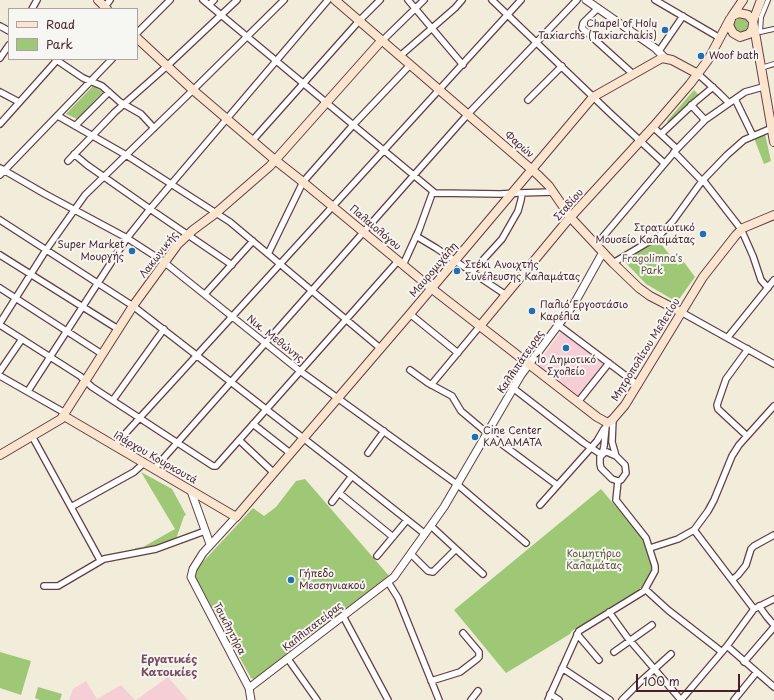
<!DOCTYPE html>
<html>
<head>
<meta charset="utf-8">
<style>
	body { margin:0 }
	#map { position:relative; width:774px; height:700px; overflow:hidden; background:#f2ecdb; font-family:"Playpen Sans",sans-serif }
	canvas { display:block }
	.legend { position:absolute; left:8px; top:8px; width:130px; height:52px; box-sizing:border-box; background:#f6f6f2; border:1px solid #b1a0a2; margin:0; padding:5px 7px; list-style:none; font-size:12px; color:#4a1f2b }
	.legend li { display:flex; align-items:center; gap:8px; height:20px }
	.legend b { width:20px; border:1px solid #b1a0a2 }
	.scale { position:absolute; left:636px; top:674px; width:104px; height:18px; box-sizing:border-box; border:2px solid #4a1f2b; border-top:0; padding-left:5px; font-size:12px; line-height:14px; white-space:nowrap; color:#4a1f2b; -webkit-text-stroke:3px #f6f6f2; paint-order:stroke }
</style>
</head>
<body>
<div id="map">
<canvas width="774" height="700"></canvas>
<ul class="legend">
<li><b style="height:5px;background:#fce5cf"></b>Road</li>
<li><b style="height:11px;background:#9ec875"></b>Park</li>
</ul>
<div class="scale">100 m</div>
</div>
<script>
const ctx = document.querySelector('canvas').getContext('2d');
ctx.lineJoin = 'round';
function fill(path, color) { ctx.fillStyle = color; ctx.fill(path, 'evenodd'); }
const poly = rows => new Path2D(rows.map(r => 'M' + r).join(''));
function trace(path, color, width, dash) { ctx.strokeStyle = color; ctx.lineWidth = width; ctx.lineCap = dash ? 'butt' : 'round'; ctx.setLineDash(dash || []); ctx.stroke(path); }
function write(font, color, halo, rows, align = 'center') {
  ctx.font = font + ' "Playpen Sans",sans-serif'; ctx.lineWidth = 4; ctx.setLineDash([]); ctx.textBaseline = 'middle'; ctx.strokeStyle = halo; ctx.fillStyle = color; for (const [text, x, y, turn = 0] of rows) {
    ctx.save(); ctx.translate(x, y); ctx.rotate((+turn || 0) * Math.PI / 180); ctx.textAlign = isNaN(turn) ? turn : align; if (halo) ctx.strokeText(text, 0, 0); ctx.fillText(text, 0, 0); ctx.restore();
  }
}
const built = poly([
	[561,332,603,364,578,397,536,365],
	[168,677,188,700,136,700],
	[86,681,97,699,121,685,135,700,69,700,73,689]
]);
const green = poly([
	'734 25a7 7 0 1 1 14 0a7 7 0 1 1-14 0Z',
	[93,86,103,92,77,119,66,114],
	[694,90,699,95,669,123,667,121],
	[765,134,771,161,764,164,754,138],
	[657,239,678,265,684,262,695,277,677,302,646,284,623,260],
	[141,472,172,489,186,515,184,516,176,539,147,548,135,549,135,548,143,547,175,529],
	[305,479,390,577,258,678,254,679,251,678,196,578,196,573,199,566,253,508,264,516,276,507,296,481],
	[601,489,644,540,653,564,652,569,645,584,637,592,572,631,570,634,506,673,454,610],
	[0,652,31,661,21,695,0,688],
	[38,687,62,694,60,700,40,700,35,698]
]);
const pedestrian = poly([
	[768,0,761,17,760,32,774,29],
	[761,68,774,64]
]);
const minor = poly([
	[203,0,435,193],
	[408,0,463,65],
	[492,0,611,114,664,163],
	[655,0,720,38],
	[209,5,214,0],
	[598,8,583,23,582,28,633,74],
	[32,9,37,0],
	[103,9,110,0],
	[0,26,9,31],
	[137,33,170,0],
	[382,41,424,0],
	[659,51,683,16],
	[400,56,455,8,462,0],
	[0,58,9,45],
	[55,59,83,78,102,86,120,102,141,114,154,128],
	[698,74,719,93,729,103],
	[0,92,19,102],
	[735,99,753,136],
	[528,100,562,66],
	[691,105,705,120],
	[58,116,126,155,230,222,380,348],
	[0,124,58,59],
	[75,126,109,92],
	[653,127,677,149],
	[661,134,695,102,713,87],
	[252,141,359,21,380,0],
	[674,152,702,181],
	[74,154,87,165,150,209,232,265],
	[68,161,115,112,167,66,237,0],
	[0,168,45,194,127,238,164,262,300,371,458,485,526,543],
	[0,175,112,59],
	[703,180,741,229,753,256,761,280,768,288],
	[435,193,500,194,518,193,554,192],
	[0,220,133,306,352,476,425,534],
	[416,236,436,248,506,295],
	[596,245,677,149,705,120,745,92,763,87],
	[268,254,303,182,354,124,410,65],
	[0,255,118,329],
	[613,263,660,235,673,221,702,181,727,155,744,140,772,128],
	[403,265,419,230,432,194,435,193],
	[472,272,502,239,518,211,521,200,522,193],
	[0,288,102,354],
	[205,294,253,241],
	[681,312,774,364],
	[410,314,458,353],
	[0,323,46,250,85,195,193,90,284,0],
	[0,325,80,376,92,387,213,466,216,466,398,261],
	[558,325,638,385],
	[728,337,774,280],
	[410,370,428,383,452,396,461,411,487,433,557,485],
	[0,371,22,339],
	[0,376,65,413],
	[431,385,480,326],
	[513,388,584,443,602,455,604,446,606,426],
	[28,391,127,238,150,209,328,0],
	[113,400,164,329],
	[578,402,609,363],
	[613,419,612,442,616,456],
	[253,424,290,453],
	[32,436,100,560],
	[747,436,718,409,717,405,726,379,748,349],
	[239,440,274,473],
	[114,446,521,0],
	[607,452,616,456,625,465,626,473,621,480,618,481,612,479,601,468,600,464,600,457,604,453,607,452],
	[368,453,384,431],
	[154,469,468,114,577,0],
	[339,493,393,537],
	[332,502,352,476],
	[540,505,597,441,604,429],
	[71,507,134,472,144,463],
	[431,526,483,574],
	[694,530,754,609],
	[650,548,678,539,694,530,708,511,714,500,732,456,739,445,774,406],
	[411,554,428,571,433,572,456,549],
	[377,556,407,520],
	[732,580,738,575,746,565,751,549,754,546,774,535],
	[388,582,398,598,439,700],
	[44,586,58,586,104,559,156,549,205,531],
	[645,589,668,610,722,652],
	[609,612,627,637,681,700],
	[343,616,388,700],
	[577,634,599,660],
	[727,646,774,687],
	[614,652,652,625],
	[288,659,317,700],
	[744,662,774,627,774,625,767,617,759,606],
	[562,668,610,700],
	[431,681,460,672,477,659,479,657,479,652,463,633],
	[550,694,559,700],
	[471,700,478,691],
	[548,700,579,631,644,591,655,571,655,566,646,538,616,500,618,481],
	[622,700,640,682,671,654],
	[681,700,727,646,754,609,774,599],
	[734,700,756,673]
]);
const tertiary = poly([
	[586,0,655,48,665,58],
	[191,491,210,544],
	[236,517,203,553,193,569,191,577,249,688,251,700],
	[249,688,394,577,444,507,521,375,574,304,603,252]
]);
const secondary = poly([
	[98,0,107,9],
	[335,0,538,175,549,186,571,218,613,263,639,288,650,296,681,312],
	[732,16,743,0],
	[753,21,761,0],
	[753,24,752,30,749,34,740,37,733,33,729,25,732,16,739,13,748,15,753,21,774,142],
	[137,38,193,90,275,160,303,182,431,288,597,417,606,422,608,423,613,419,625,405,703,277,736,235,743,228,774,215],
	[480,326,567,221,653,127,690,84,708,60,730,19],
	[64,416,236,517,410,314,593,97,662,58,672,60,698,74],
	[0,455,61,419,133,306,178,244,193,230,216,213,270,166,382,40]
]);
const markers = [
	[665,30,4,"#1f6fb2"],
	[701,56,4,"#1f6fb2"],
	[703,234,4,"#1f6fb2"],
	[132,251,4,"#1f6fb2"],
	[457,271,4,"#1f6fb2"],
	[532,311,4,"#1f6fb2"],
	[566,348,4,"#1f6fb2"],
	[475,437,4,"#1f6fb2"],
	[291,580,4,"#1f6fb2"]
];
const poiNames = [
	["Chapel of Holy",657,24,"right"],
	["Taxiarchs (Taxiarchakis)",657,36,"right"],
	["Woof bath",709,56],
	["Στρατιωτικό",695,228,"right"],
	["Μουσείο Καλαμάτας",695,240,"right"],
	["Super Market",124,245,"right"],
	["Μουργής",124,257,"right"],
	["Στέκι Ανοιχτής",465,265],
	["Συνέλευσης Καλαμάτας",465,277],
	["Παλιό Εργοστάσιο",540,305],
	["Καρέλια",540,317],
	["1o Δημοτικό",566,360,"center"],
	["Σχολείο",566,372,"center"],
	["Cine Center",483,431],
	["ΚΑΛΑΜΑΤΑ",483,443],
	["Γήπεδο",299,574],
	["Μεσσηνιακού",299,586]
];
const streetNames = [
	["Φαρών",519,145,41],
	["Σταδίου",569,205,-49],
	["Παλαιολόγου",375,228,40],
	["Λακωνικής",159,255,-52],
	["Μαυρομιχάλη",434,270,-50],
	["Νικ. Μεθώνης",275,339,38],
	["Μητροπολίτου Μελετίου",646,350,-58],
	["Καλλιπάτειρας",521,362,-56],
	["Ιλάρχου Κουρκουτά",155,458,30],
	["Καλλιπατείρας",313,627,-38],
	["Τσικλητήρα",229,629,62]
];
const parkNames = [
	["Fragolimna's",652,259],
	["Park",652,271],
	["Κοιμητήριο",594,554],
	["Καλαμάτας",594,566]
];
const neighbourhoodNames = [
	["Εργατικές",169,660],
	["Κατοικίες",169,673]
];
fill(built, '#f6cfd6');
fill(green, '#9ec875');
trace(pedestrian, '#633e45', 6);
trace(minor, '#633e45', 8);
trace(tertiary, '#633e45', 9);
trace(secondary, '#633e45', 10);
trace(pedestrian, '#fff', 4);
trace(minor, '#fff', 5.5);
trace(tertiary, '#fff', 7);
trace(secondary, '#fce5cf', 8);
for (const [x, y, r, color] of markers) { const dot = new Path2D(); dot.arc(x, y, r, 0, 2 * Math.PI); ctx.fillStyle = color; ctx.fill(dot); trace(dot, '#f6f6f2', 1.5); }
write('10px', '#4a1f2b', '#f6f6f2', poiNames, 'left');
write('10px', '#4a1f2b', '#f6f6f2', streetNames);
write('10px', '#635241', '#f6f6f2', parkNames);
write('bold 11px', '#7c4e60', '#f6f6f2', neighbourhoodNames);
</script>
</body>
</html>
